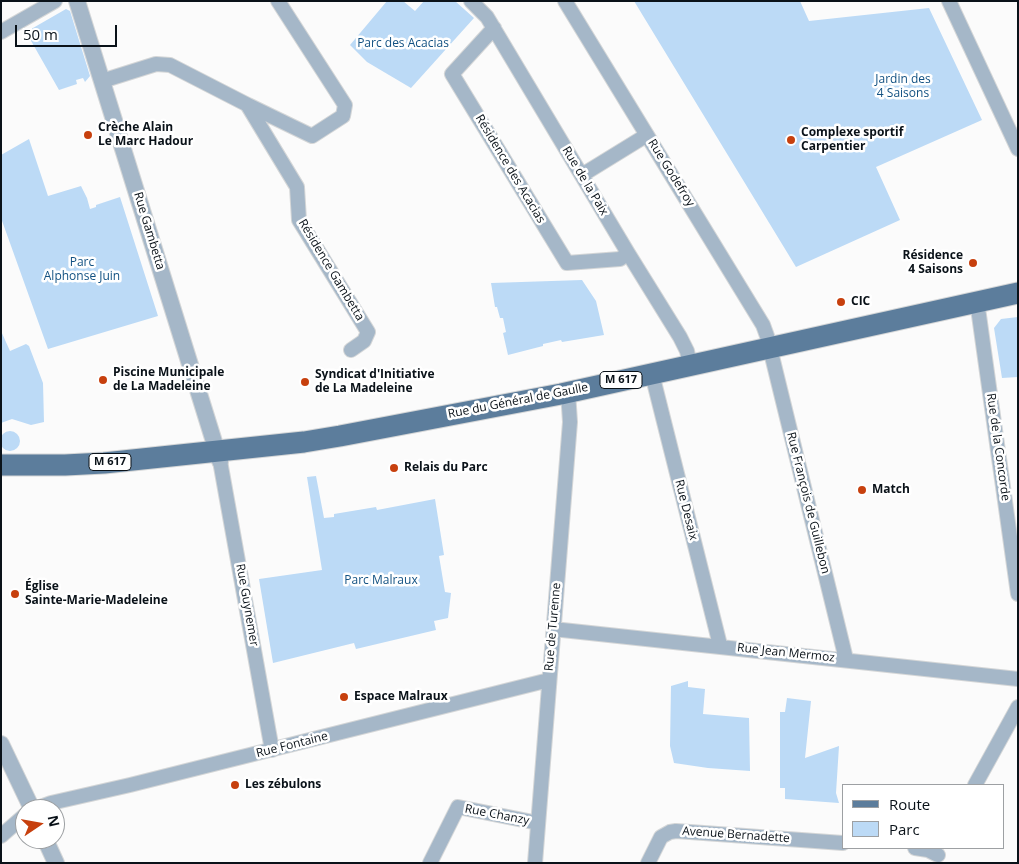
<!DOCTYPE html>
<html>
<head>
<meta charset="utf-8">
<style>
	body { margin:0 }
	#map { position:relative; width:1019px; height:864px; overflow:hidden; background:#fbfbfb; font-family:"Open Sans",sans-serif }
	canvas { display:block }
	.frame { position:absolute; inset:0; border:2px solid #0a1219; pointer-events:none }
	.legend { position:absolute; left:842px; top:784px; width:162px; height:65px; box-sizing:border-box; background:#fff; border:1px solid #9da0a3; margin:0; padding:6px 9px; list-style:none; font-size:15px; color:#0a1219 }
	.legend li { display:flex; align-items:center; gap:10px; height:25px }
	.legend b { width:25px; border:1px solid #9da0a3 }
	.north { position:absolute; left:15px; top:799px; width:50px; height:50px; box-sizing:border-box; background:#fff; border:1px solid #9da0a3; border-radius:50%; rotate:78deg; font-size:14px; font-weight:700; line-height:20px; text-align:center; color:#0a1219 }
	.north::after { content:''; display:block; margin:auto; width:18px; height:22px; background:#c7400e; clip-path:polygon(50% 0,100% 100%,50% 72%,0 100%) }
	.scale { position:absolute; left:15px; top:25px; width:102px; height:22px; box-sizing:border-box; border:2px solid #0a1219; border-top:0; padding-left:6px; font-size:15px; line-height:18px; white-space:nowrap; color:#0a1219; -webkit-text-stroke:4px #fff; paint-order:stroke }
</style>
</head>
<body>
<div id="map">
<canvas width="1019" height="864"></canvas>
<div class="frame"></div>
<ul class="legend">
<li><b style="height:6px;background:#5c7d9c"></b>Route</li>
<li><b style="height:14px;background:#bcdaf6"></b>Parc</li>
</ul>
<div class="north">N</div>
<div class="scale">50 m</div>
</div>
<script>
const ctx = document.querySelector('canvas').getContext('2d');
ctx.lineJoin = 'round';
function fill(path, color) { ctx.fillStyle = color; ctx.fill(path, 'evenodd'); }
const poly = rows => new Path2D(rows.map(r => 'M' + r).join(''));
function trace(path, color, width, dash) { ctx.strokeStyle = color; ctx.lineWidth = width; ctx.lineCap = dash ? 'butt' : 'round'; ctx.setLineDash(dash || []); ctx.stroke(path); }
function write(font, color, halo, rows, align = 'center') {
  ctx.font = font + ' "Open Sans",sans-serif'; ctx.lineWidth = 5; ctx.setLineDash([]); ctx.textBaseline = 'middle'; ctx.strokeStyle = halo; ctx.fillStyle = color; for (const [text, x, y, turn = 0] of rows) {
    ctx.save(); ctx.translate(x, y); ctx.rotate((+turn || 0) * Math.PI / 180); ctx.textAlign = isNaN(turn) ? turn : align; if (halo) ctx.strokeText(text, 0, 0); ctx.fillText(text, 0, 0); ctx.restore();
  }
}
const green = poly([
	[387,1,403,1,415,11,424,1,455,1,474,18,411,88,367,62,350,45],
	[634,1,800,1,809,21,929,8,982,120,876,167,900,220,796,267],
	[66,9,70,11,90,76,85,82,83,78,76,80,77,84,59,90,26,32],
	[29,139,48,196,81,186,87,198,90,209,96,207,96,205,120,197,158,316,48,349,1,218,1,155],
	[582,280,596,301,604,335,562,342,561,340,543,344,543,346,508,355,503,333,506,332,503,318,500,318,497,307,495,307,491,283],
	[1018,317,1018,377,1002,378,994,328,1001,319],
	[1,331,10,351,26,344,29,346,43,383,44,422,31,425,12,419,1,423],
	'0 441a10 10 0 1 1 20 0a10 10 0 1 1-20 0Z',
	[316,476,324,518,334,517,334,514,376,507,377,510,435,499,444,555,439,556,445,592,451,593,448,618,434,621,436,630,356,649,354,643,273,663,259,579,322,570,307,477],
	[688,681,688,687,705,689,703,714,749,718,750,771,708,768,674,763,670,746,671,686],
	[787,698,811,701,805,758,839,746,836,793,839,803,785,799,785,788,780,788,780,712,785,712]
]);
const minor = poly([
	[471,1,487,17,628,253,680,337,687,351,690,365],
	[565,1,763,325,767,336,846,659],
	[949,1,1018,149],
	[494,28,452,74,567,263,620,259,628,253],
	[1,32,55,1],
	[102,81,156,64,170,65,248,105,312,136,343,116,345,105,278,1],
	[248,106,297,187,299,220,368,332,364,341,351,350],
	[582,175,647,135],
	[977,301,1018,594],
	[652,374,720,645],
	[220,461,272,750],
	[553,629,1018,679],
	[975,785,1018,707],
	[35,809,51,803,130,785,549,680],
	[1,836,25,815],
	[915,848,928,850,938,855],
	[430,863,458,807,538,823],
	[535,863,570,422,568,392],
	[648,863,661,837,670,832,676,831,843,843]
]);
const tertiary = poly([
	[77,1,220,461],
	[1,744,32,809],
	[45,839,56,863]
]);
const primary = poly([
	[1,465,65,465,104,463,304,442,340,436,561,394,1018,293]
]);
const markers = [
	[88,135,5,"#c7400e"],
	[791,140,5,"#c7400e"],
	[973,263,5,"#c7400e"],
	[841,302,5,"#c7400e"],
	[103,380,5,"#c7400e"],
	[305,382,5,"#c7400e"],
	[394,468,5,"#c7400e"],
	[862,490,5,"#c7400e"],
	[15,594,5,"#c7400e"],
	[344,697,5,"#c7400e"],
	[235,785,5,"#c7400e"]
];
const shields = [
	[621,380,42],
	[110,462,42]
];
const shieldNames = [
	["M 617",621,380],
	["M 617",110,462]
];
const parkNames = [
	["Parc des Acacias",403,44],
	["Jardin des",903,80],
	["4 Saisons",903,94],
	["Parc",82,263],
	["Alphonse Juin",82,277],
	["Parc Malraux",381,581]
];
const poiNames = [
	["Crèche Alain",98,128],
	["Le Marc Hadour",98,142],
	["Complexe sportif",801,133],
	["Carpentier",801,147],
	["Résidence",963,256,"right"],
	["4 Saisons",963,270,"right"],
	["CIC",851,302],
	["Piscine Municipale",113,373],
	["de La Madeleine",113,387],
	["Syndicat d'Initiative",315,375],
	["de La Madeleine",315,389],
	["Relais du Parc",404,468],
	["Match",872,490],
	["Église",25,587],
	["Sainte-Marie-Madeleine",25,601],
	["Espace Malraux",354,697],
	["Les zébulons",245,785]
];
const streetNames = [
	["Résidence des Acacias",510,169,59],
	["Rue Godefroy",671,173,58],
	["Rue de la Paix",585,181,59],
	["Rue Gambetta",149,231,73],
	["Résidence Gambetta",331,270,59],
	["Rue du Général de Gaulle",518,401,-11],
	["Rue de la Concorde",998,447,82],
	["Rue François de Guillebon",808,503,76],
	["Rue Desaix",686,510,76],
	["Rue Guynemer",247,605,80],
	["Rue de Turenne",553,627,-85],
	["Rue Jean Mermoz",786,653,6],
	["Rue Fontaine",292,745,-14],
	["Rue Chanzy",497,815,11],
	["Avenue Bernadette",736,835,4]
];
fill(green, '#bcdaf6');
trace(minor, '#d4d6d7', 16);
trace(tertiary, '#d4d6d7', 18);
trace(primary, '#d4d6d7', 23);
trace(minor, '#a5b7c8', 14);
trace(tertiary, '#a5b7c8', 16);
trace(primary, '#5c7d9c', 21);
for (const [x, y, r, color] of markers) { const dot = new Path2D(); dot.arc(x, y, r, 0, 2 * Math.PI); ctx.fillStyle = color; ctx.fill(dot); trace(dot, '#fff', 2); }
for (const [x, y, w] of shields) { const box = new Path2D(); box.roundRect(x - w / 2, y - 8.5, w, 17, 4); ctx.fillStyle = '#fff'; ctx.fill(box); trace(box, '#0a1219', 1); }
write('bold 11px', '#0a1219', null, shieldNames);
write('12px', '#125182', '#fff', parkNames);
write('bold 12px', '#0a1219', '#fff', poiNames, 'left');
write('12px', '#0a1219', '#fff', streetNames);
</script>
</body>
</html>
